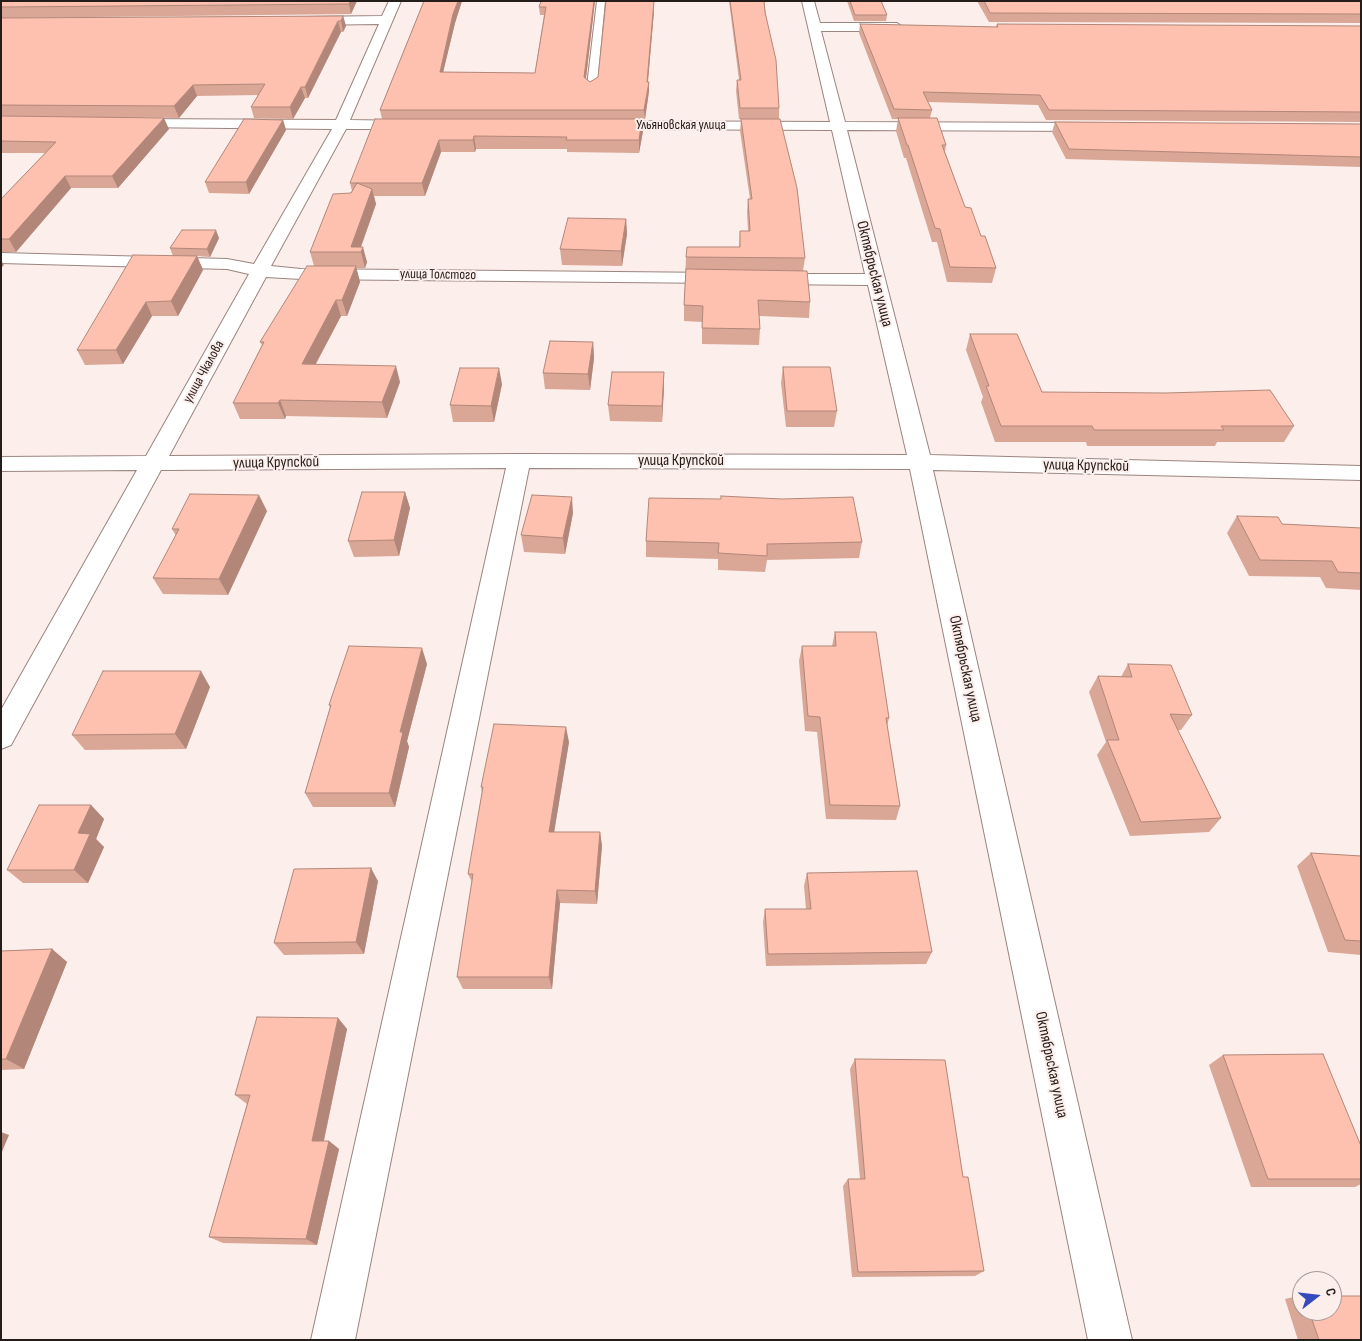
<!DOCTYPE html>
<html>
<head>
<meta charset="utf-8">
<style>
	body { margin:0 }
	#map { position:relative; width:1362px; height:1341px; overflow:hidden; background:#fceeea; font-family:"Sofia Sans Condensed",sans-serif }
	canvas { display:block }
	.frame { position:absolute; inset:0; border:2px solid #251d1a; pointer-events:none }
	.north { position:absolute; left:1292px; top:1271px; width:50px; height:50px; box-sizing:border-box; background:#fceeea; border:1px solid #a69a97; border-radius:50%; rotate:74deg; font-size:14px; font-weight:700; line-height:20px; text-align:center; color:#251d1a }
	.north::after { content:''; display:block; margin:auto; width:18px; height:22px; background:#354bbd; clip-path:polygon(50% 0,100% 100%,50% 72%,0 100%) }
</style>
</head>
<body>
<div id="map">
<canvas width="1362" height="1341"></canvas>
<div class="frame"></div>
<div class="north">С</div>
</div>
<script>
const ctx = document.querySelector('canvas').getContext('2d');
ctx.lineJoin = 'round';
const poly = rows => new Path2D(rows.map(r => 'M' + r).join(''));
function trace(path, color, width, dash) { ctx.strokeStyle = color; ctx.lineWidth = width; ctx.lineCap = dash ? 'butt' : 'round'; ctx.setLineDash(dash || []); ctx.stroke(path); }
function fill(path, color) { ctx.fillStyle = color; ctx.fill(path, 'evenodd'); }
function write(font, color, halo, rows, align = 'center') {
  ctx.font = font + ' "Sofia Sans Condensed",sans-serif'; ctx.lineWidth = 4; ctx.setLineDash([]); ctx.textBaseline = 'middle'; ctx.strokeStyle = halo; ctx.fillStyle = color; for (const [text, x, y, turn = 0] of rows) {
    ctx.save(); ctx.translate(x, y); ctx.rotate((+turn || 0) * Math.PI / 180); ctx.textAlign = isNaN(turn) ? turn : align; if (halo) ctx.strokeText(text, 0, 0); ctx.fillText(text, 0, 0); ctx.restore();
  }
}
const service = poly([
	[597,1,605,1,597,86,592,89,587,86,597,1]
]);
const minor = poly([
	[389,1,401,1,350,120,409,121,414,122,416,125,414,128,409,129,346,129,271,266,301,269,721,273,727,274,730,278,727,282,721,283,301,279,266,277,169,456,519,454,907,455,868,285,769,284,763,283,760,279,763,275,769,274,865,274,832,130,605,129,600,128,598,125,600,122,605,121,830,122,802,1,814,1,820,23,897,23,903,27,897,31,821,31,845,122,1092,123,1097,124,1099,127,1097,130,1092,131,847,130,930,455,1361,466,1361,480,933,470,1132,1340,1088,1340,910,469,529,468,355,1340,311,1340,506,468,161,470,11,745,1,749,1,710,137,470,1,471,1,457,146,456,249,274,227,269,1,263,1,253,227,259,254,264,332,129,130,127,125,126,123,123,125,120,130,119,336,120,379,24,307,25,301,21,307,17,382,16,389,1]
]);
const wall = poly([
	[1,1,357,1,351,14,1,18],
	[424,1,462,1,455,23,443,72,535,73,544,15,540,15,539,7,541,1,595,1,586,78,590,82,598,77,654,11,648,82,649,91,645,119,642,119,643,131,639,153,567,152,567,149,476,149,475,152,441,152,425,196,374,196,376,204,361,247,367,262,365,268,356,268,360,282,347,316,341,316,316,364,400,382,387,418,286,416,285,419,240,419,233,403,262,345,260,342,314,266,310,252,352,191,350,183,382,119,380,110],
	[729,1,764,1,779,108,779,119,805,258,803,271,810,302,809,318,759,316,760,329,759,345,702,344,702,322,684,321,684,305,686,257,739,247,740,231,748,231,747,212,748,199,750,199,740,131,741,119,739,119,736,91,737,80,739,80],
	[847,1,881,1,887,15,886,21,854,21],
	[977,1,1361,1,1361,23,989,22],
	[343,16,346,26,343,32,341,32,308,98,305,98,293,119,254,118,251,107,258,95,197,96,179,118,112,117,169,129,118,188,71,188,16,252,1,252,1,199,45,153,1,153,1,18],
	[860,24,996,27,997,24,1361,26,1361,122,1046,120,1038,105,928,102,932,110,930,118,946,145,945,152,965,207,981,236,996,268,992,283,947,282,937,242,932,242,906,158,904,158,896,131,898,119,892,119,859,33],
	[283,120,286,130,249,194,209,193,205,182],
	[1055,122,1361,124,1361,167,1066,159,1052,132],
	[626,219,627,234,622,266,562,265,560,249],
	[219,238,210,257,197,256,203,270,178,316,152,316,123,364,85,365,77,350,173,256,170,248],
	[970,334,1042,392,1294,426,1284,442,1217,442,1215,446,1087,446,1086,442,995,442,981,402,983,397,966,350],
	[593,342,594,358,590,390,545,389,543,373],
	[783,367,837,411,834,427,786,427,781,383],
	[664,372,664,388,662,422,610,421,608,405],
	[502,384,494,422,453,422,450,405],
	[405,492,410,508,399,556,354,557,348,541],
	[267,511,228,595,163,594,153,578,176,536,172,529],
	[573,513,565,554,524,552,521,535],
	[1237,516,1282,524,1361,528,1361,590,1326,588,1320,577,1249,576,1227,533],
	[646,541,862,542,859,558,767,560,765,572,718,570,718,559,646,557],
	[835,632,889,718,887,726,900,806,896,820,826,819,817,732,805,731,799,661,802,646,832,646],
	[427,664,407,741,409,747,395,807,313,807,305,793,330,708,329,705],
	[1128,664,1192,715,1181,730,1178,730,1221,818,1209,832,1130,836,1097,755,1106,742,1089,692,1098,676,1121,677],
	[210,687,186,749,85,750,72,735],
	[569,742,554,832,600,832,602,846,597,904,560,903,552,989,463,989,457,977,472,882,468,874,482,793,481,787],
	[91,805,104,819,96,839,104,847,88,883,23,883,7,870],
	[1311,853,1361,856,1361,955,1328,952,1297,866],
	[807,873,932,952,926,964,766,966,763,922,765,909,806,909,804,886],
	[378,881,364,954,284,955,274,943],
	[52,949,67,962,24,1069,1,1070,1,951],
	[338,1018,347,1029,324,1141,329,1141,339,1149,317,1245,223,1243,209,1237,247,1104,235,1095],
	[1223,1055,1361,1146,1361,1184,1355,1187,1251,1187,1209,1065],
	[855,1059,963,1177,984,1271,975,1276,852,1277,843,1186,848,1179,860,1179,850,1069],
	[1302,1295,1302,1311,1332,1311,1361,1340,1298,1340,1285,1299]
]);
const shadedWall = poly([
	[350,1,357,1,351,14,349,4],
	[458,1,462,1,455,23,441,81,440,72,453,14],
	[594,1,595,1,585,86,584,77],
	[654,2,654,11,647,91,647,82],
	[343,16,346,26,343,32,341,21],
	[338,21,341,32,308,98,305,87],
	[649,82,649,91,645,119,644,110],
	[193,85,197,96,179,118,174,106],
	[301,87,305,98,293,119,290,107],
	[164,118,169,129,118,188,112,176],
	[642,119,643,131,639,153,639,140],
	[283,120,286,130,249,194,246,182],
	[474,136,476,149,475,152,473,140],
	[439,140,441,152,425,196,422,183],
	[65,176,71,188,16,252,9,239],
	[372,189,376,204,359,252,351,247],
	[626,219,627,234,622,266,621,251],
	[216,230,219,238,210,257,207,249],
	[363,247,367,262,365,268,361,252],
	[197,256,203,270,178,316,171,301],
	[1,260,4,265,1,268],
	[356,266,360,282,347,316,342,300],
	[336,300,341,316,307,380,302,364],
	[146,302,152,316,123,364,116,350],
	[593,342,594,358,590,390,588,374],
	[396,366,400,382,387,418,382,402],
	[499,368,502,384,494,422,491,406],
	[664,372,664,388,662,422,662,406],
	[280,400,286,416,285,419,278,403],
	[405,492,410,508,399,556,394,540],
	[259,495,267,511,228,595,219,579],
	[572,497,573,513,565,554,563,538],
	[422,648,427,664,407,741,409,747,395,807,389,793,400,732],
	[201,671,210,687,186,749,175,734],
	[566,727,569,742,552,845,549,832],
	[91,805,104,819,96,839,104,847,88,883,74,870,78,833],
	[600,832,602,846,597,904,595,891],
	[371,868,378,881,364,954,356,942],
	[557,890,560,903,552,989,549,977],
	[52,949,67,962,24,1069,6,1059],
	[338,1018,347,1029,322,1149,312,1141],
	[1,1132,9,1135,1,1154],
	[329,1141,339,1149,317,1245,306,1239]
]);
const building = poly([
	[1,1,350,1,349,4,1,7,1,1],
	[424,1,458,1,453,14,440,72,535,73,546,7,539,7,541,1,594,1,584,77,590,82,598,77,606,1,654,1,647,82,649,82,644,110,380,110,424,1],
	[730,1,764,1,765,12,776,60,779,108,740,108,737,80,741,80,730,1],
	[850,1,881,1,887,15,855,15,850,1],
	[984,1,1361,1,1361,14,990,13,984,1],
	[343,16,341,21,338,21,305,87,301,87,290,107,251,107,265,84,193,85,174,106,1,105,1,18,343,16],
	[860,24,998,27,997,24,1361,26,1361,112,1049,110,1040,95,923,92,932,110,894,109,860,24],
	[1,116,164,118,112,176,65,176,9,239,1,239,1,199,56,142,1,141,1,116],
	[898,118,937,118,946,145,942,145,965,207,971,208,981,236,985,236,996,268,950,267,940,229,935,228,908,145,907,145,898,118],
	[244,119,283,120,246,182,205,182,244,119],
	[375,119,642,119,639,140,566,140,567,137,474,136,473,140,439,140,422,183,350,183,375,119],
	[741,119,780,119,797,188,805,258,686,257,687,247,740,247,740,231,750,231,748,199,752,199,741,119],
	[1055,122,1361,124,1361,157,1069,149,1055,122],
	[357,183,372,189,351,247,363,247,361,252,310,252,333,194,351,193,357,183],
	[568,218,626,219,621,251,560,249,568,218],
	[182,230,216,230,207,249,170,248,182,230],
	[133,255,197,256,171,301,146,302,116,350,77,350,133,255],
	[307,266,356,266,342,300,336,300,302,364,396,366,382,402,280,400,278,403,233,403,264,342,260,342,307,266],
	[686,269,807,271,810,302,758,300,760,329,702,328,703,306,684,305,686,269],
	[970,334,1017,334,1042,392,1166,393,1270,390,1294,426,1221,426,1224,430,1094,430,1092,426,1001,426,986,386,989,386,970,334],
	[550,341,593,342,588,374,543,373,550,341],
	[783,367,830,367,837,411,787,411,783,367],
	[460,368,499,368,491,406,450,405,460,368],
	[612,372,664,372,662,406,608,405,612,372],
	[362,492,405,492,394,540,348,541,362,492],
	[190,494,259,495,219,579,153,578,179,529,172,529,190,494],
	[532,495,572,497,563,538,521,535,532,495],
	[721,496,782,499,853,497,862,542,767,544,767,556,718,553,719,543,646,541,649,498,721,499,721,496],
	[1237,516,1278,517,1282,524,1361,528,1361,573,1338,572,1332,561,1260,560,1237,516],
	[835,632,876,632,889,718,886,718,900,806,830,805,820,717,808,716,802,646,836,646,835,632],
	[349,646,422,648,400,732,403,732,389,793,305,793,331,705,329,705,349,646],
	[1128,664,1171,665,1192,715,1170,714,1221,818,1141,822,1107,740,1119,740,1098,676,1132,677,1128,664],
	[103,671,201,671,175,734,72,735,103,671],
	[494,724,566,727,549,832,600,832,595,891,557,890,549,977,457,977,473,874,468,874,483,787,481,787,494,724],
	[39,805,91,805,78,833,90,834,74,870,7,870,39,805],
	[1311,853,1361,856,1361,941,1345,940,1311,853],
	[371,868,356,942,274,943,294,869,371,868],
	[917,871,932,952,768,954,765,909,811,909,807,873,917,871],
	[52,949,6,1059,1,1059,1,951,52,949],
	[257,1017,338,1018,312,1141,329,1141,306,1239,209,1237,250,1095,235,1095,257,1017],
	[1323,1054,1361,1146,1361,1179,1268,1179,1223,1055,1323,1054],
	[855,1059,945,1060,963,1177,968,1177,984,1271,858,1272,848,1179,865,1179,855,1059],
	[1332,1296,1361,1296,1361,1340,1319,1340,1309,1311,1332,1311,1332,1296]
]);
const farStreetnames = [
	["Ульяновская улица",681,125],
	["улица Толстого",438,275,1],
	["улица Чкалова",204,372,-61]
];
const streetNames = [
	["Октябрьская улица",874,274,76],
	["улица Крупской",681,461],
	["улица Крупской",276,463,-1],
	["улица Крупской",1086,466,1],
	["Октябрьская улица",965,669,78],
	["Октябрьская улица",1051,1065,78]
];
trace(service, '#9a857f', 2);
trace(minor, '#9a857f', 2);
fill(service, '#fff');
fill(minor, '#fff');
fill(wall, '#daa696');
fill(shadedWall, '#b2877a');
fill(building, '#fec1af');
trace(building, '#b2877a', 1);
write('14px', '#251d1a', '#fceeea', farStreetnames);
write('16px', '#251d1a', '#fceeea', streetNames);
</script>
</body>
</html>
